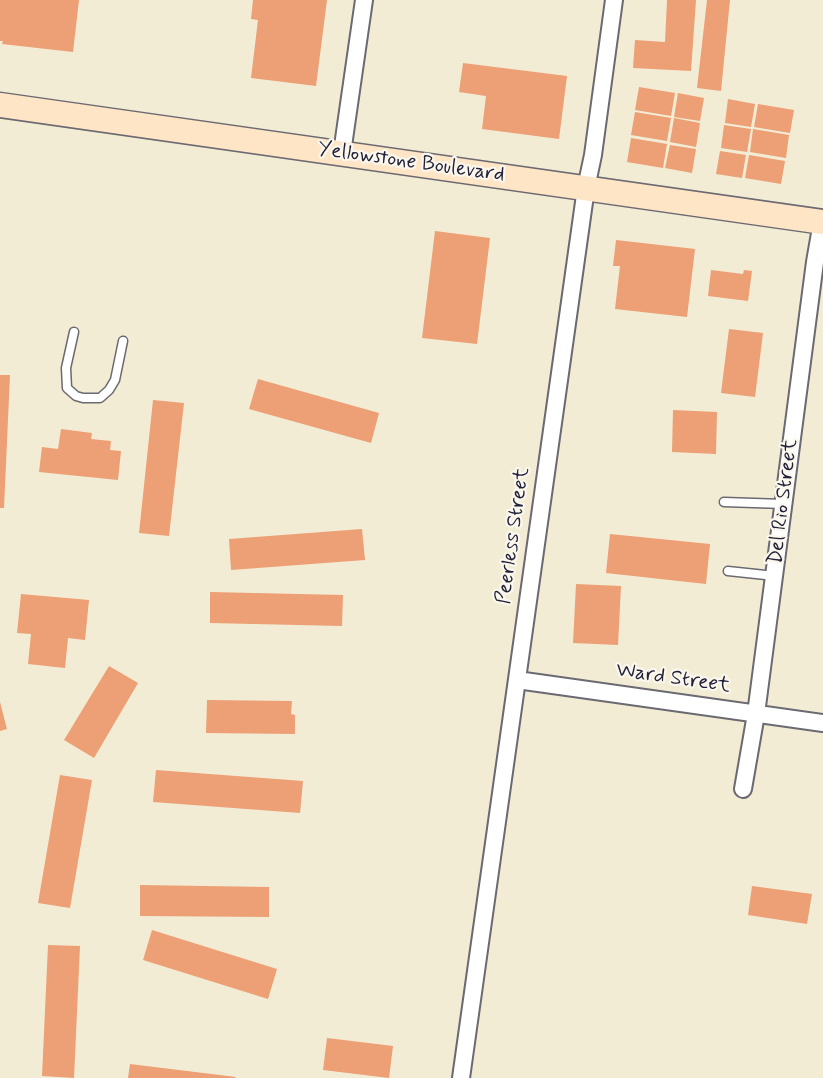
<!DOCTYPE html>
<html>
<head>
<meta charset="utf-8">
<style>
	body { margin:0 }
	canvas { display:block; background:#f2ecd4 }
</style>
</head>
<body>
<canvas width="823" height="1078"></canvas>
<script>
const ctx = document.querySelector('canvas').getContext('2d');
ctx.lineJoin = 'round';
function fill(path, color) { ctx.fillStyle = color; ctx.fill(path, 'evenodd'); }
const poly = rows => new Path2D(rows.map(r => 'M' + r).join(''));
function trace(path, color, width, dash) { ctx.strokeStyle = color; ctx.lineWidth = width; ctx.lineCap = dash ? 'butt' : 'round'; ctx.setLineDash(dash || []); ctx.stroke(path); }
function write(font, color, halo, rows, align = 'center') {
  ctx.font = font + ' Mynerve,sans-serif'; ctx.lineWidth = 4.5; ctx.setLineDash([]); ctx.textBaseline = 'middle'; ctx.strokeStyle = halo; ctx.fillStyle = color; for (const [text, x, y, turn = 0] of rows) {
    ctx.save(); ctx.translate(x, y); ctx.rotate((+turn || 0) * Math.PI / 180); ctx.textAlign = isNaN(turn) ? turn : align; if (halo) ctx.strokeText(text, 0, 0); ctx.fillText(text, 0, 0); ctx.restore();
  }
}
const building = poly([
	[0,0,79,0,73,52,2,44,3,41,0,41],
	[253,0,327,0,316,86,251,78,258,20,251,19],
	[667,0,696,0,691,71,633,68,635,40,665,42],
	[707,0,730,0,721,91,697,88],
	[463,63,567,76,559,139,482,129,486,96,459,92],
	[639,87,675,93,671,116,635,110],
	[678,93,704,98,700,121,674,117],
	[728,99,755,104,751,127,725,123],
	[758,104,794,110,790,133,754,127],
	[635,112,671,118,667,141,631,135],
	[674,118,700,123,696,147,670,142],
	[724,125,751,129,747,152,721,148],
	[753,129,789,135,786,158,750,152],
	[631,138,667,144,663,168,627,162],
	[670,145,696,149,692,173,665,168],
	[720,151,746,155,742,178,716,174],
	[749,155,785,161,781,184,745,178],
	[435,231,490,238,477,344,422,338],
	[616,240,695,249,687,317,615,309,620,266,613,266],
	[711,270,743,274,744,270,752,271,748,301,708,296],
	[729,329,763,333,755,397,721,393],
	[0,375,10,375,4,508,0,508],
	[258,379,379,413,371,443,249,409],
	[153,400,184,403,169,536,139,533],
	[673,410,717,412,716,454,672,452],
	[61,429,92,433,91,439,111,441,110,450,121,451,118,480,39,472,42,447,58,449],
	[362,529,365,560,231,570,229,539],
	[610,534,710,544,706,584,606,573],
	[576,584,621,586,618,645,573,643],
	[210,592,343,595,342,626,210,623],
	[21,594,89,600,85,640,68,638,65,668,28,664,31,634,17,633],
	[109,666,138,683,94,758,64,740],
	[207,700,292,701,291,714,295,715,295,734,206,733],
	[0,702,7,729,0,731],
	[156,770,303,781,300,813,153,802],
	[60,775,92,780,70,908,38,903],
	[140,885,269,887,269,917,140,916],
	[752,886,812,894,807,924,748,915],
	[152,930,277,969,268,999,143,960],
	[48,945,80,946,74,1078,42,1076],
	[327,1038,393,1046,389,1078,323,1070],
	[130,1064,236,1077,235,1078,128,1078]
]);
const lane = poly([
	[74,332,66,368,67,388,76,396,83,398,100,398,109,390,115,380,123,341],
	[724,502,784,504],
	[728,571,775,576]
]);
const street = poly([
	[342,153,364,0],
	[517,680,823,723],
	[743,789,756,714,815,262,822,222],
	[461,1078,586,188,593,155,614,0]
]);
const secondary = poly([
	[0,105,823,222]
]);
const streetNames = [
	["Yellowstone Boulevard",411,163,8],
	["Del Rio Street",784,502,-83],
	["Peerless Street",514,536,-82],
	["Ward Street",673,679,8]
];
fill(building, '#ed9f75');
trace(lane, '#6b6971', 11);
trace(street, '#6b6971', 20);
trace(secondary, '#6b6971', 27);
trace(lane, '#fff', 8);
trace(street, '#fff', 16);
trace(secondary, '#fee5c5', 24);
write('21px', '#22223b', '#fbf7ec', streetNames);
</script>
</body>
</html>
